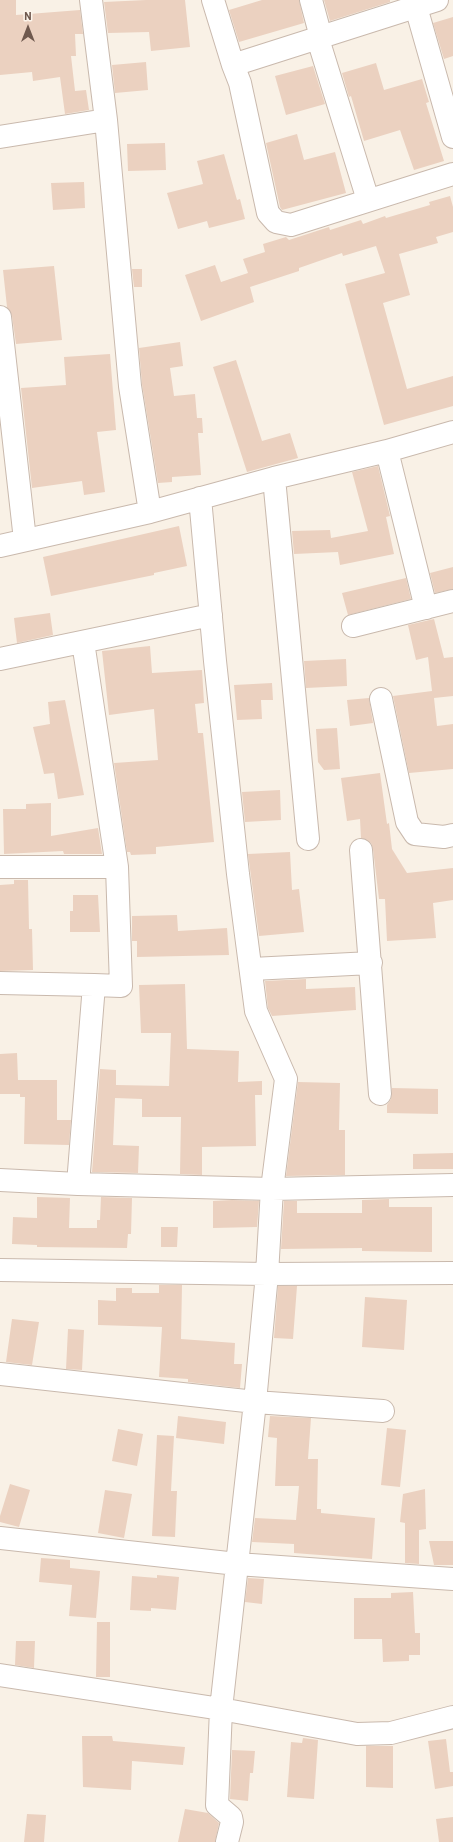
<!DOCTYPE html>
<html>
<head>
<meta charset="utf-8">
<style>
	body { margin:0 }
	#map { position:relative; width:453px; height:1842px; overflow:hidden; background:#f9f1e6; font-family:Barlow,sans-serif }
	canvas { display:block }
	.north { position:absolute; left:8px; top:8px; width:40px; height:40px; -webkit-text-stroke:3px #fdf5eb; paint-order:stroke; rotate:0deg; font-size:11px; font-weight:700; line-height:16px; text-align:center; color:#6f594e }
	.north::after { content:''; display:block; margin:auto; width:14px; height:18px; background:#6f594e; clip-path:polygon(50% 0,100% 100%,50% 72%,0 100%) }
</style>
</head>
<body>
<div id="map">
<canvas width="453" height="1842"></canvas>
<div class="north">N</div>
</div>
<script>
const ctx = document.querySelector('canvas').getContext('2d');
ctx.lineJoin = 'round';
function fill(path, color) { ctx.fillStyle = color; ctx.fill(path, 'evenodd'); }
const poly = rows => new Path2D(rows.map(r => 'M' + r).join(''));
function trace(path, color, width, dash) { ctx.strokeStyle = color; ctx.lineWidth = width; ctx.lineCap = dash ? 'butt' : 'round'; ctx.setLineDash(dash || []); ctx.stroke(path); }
const building = poly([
	[0,0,16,0,16,15,80,10,83,34,75,34,76,56,71,56,75,91,86,90,89,110,65,114,60,77,33,81,32,72,0,75],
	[146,0,185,0,190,47,151,51,149,32,108,33,104,2],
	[262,0,299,0,304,23,239,42,229,10],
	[324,0,390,0,390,2,330,21],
	[453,17,453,56,444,59,433,23],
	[146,62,148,90,115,93,112,65],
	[376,63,384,90,422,79,429,102,426,103,444,161,414,170,400,130,364,141,351,96,349,97,342,73],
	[313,66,325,104,286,115,275,76],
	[297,134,304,160,335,152,346,193,282,210,280,207,266,143],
	[165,143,166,170,128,171,127,144],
	[224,154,237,200,240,199,245,219,209,228,207,221,178,229,167,193,203,184,197,161],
	[84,182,85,208,53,210,51,183],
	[450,196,453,207,453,232,436,237,438,243,399,254,410,295,383,303,407,389,453,376,453,406,384,425,345,284,385,273,376,246,343,256,342,253,299,268,299,271,250,287,254,302,201,321,185,275,215,265,221,282,248,273,243,259,265,252,263,244,286,237,289,240,329,227,330,230,361,220,363,224,385,216,386,218,430,205,429,202],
	[54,266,62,340,16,344,12,316,7,307,3,270],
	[132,269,142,269,142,287,134,287],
	[180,342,183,366,170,368,174,396,195,394,197,418,202,418,203,433,198,433,201,475,172,477,172,482,158,483,142,384,139,348],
	[110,354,116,430,97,432,105,492,84,495,82,481,32,488,21,388,66,385,64,357],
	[236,360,262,441,290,433,298,458,247,472,213,367],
	[378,466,390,516,386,517,394,554,340,565,338,552,294,554,292,531,330,530,331,538,368,531,352,472],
	[179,526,187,566,154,573,154,575,51,596,43,557],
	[453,567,453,589,435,593,430,573],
	[406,578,411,599,348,615,342,593],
	[50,613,53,635,17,643,14,618],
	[434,619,444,658,453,657,453,696,434,698,437,726,453,724,453,769,409,773,393,696,432,691,428,657,416,660,408,625],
	[150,646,152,673,202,670,204,703,195,704,198,733,203,733,214,842,156,847,156,854,131,855,130,852,127,852,114,763,158,760,154,709,109,715,102,651],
	[346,659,347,686,306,688,304,661],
	[272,683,273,700,261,700,262,719,237,720,234,685],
	[369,698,373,723,350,726,347,700],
	[65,700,84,795,58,799,54,773,44,774,33,727,50,724,48,702],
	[337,728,340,769,324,770,318,762,316,729],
	[380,773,387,824,389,823,392,849,407,873,453,868,453,900,433,903,436,938,387,941,385,899,379,899,373,849,371,843,361,838,360,819,347,821,341,778],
	[280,790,281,820,245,822,242,792],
	[51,803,51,836,98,828,102,854,64,854,63,851,4,854,3,809,26,809,26,804],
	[290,852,292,890,299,889,304,932,259,936,248,854],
	[14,880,28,880,29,929,32,929,33,970,0,971,0,885,14,884],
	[73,895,98,895,100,932,70,932,70,911,73,911],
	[177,915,178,931,227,928,229,955,137,957,137,941,132,941,132,916],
	[306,979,306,989,355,987,356,1010,272,1016,268,1008,265,981],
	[185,984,187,1049,239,1051,238,1082,262,1081,262,1095,255,1095,256,1146,202,1147,202,1175,180,1174,181,1117,142,1117,142,1099,115,1098,113,1145,139,1146,138,1173,92,1172,100,1069,116,1070,116,1085,169,1086,171,1033,141,1033,139,985],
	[17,1053,18,1080,57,1080,57,1120,71,1120,69,1145,24,1144,25,1097,20,1097,20,1094,0,1094,0,1054],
	[298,1082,340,1083,339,1130,345,1130,345,1175,286,1176],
	[392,1088,438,1089,438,1114,387,1113,387,1105,391,1099],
	[453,1153,453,1169,413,1169,413,1154],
	[37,1197,70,1198,69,1228,97,1228,97,1220,100,1220,101,1197,132,1198,131,1234,128,1234,127,1248,37,1247,37,1245,12,1244,13,1217,37,1218],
	[389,1199,389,1207,432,1207,432,1252,362,1251,362,1248,281,1249,284,1201,297,1201,297,1213,362,1213,362,1200],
	[232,1200,259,1201,257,1227,213,1228,213,1201],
	[161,1227,178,1227,177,1247,161,1247],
	[159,1285,182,1285,181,1339,235,1343,234,1364,242,1364,240,1388,188,1382,188,1379,159,1377,162,1327,98,1325,98,1300,116,1301,116,1288,132,1288,132,1293,159,1293],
	[278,1286,297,1286,293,1339,274,1338],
	[365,1297,407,1300,404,1350,362,1347],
	[12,1319,39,1322,32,1365,6,1362],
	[68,1329,84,1330,82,1370,66,1369],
	[178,1416,226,1422,224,1444,176,1438],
	[270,1416,311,1418,308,1459,318,1459,317,1509,321,1509,321,1513,375,1518,372,1559,294,1553,294,1544,252,1542,255,1518,296,1520,299,1486,275,1486,277,1438,268,1437],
	[387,1428,406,1430,400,1487,381,1485],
	[118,1429,143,1434,137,1466,112,1461],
	[157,1435,174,1436,171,1491,177,1491,175,1537,152,1536],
	[10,1484,30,1490,19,1527,0,1522,0,1516],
	[425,1489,426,1529,419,1530,419,1564,405,1563,405,1523,400,1522,403,1494],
	[105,1490,132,1494,124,1538,98,1533],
	[429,1541,453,1541,453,1565,434,1565],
	[41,1558,70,1560,70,1568,100,1571,96,1618,69,1616,72,1585,39,1582],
	[157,1575,179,1577,176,1610,151,1608,151,1611,130,1610,132,1576,157,1578],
	[248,1578,264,1579,262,1604,245,1602],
	[413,1592,415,1633,420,1633,420,1655,409,1655,409,1661,383,1662,382,1639,354,1639,354,1598,391,1598,391,1593],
	[97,1622,110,1622,110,1677,96,1677],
	[16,1641,35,1641,34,1668,15,1665],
	[82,1736,112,1736,113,1741,185,1747,183,1765,132,1761,131,1790,83,1787],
	[303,1738,318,1740,314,1799,287,1797,291,1742,302,1743],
	[446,1739,450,1772,453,1772,453,1786,435,1789,428,1741],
	[366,1746,393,1746,393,1788,366,1787],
	[232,1750,255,1751,253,1773,250,1773,248,1801,230,1799],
	[185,1809,208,1813,219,1823,215,1842,178,1842],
	[27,1814,46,1815,44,1842,24,1842],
	[453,1817,453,1842,439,1842,436,1819]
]);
const minor = poly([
	[91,0,106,120],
	[213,0,233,65],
	[311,0,321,37],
	[414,0,453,137],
	[437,0,233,65,240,83,268,213,276,222,291,225,453,174],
	[318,39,368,200],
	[0,137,106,120,130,386,150,512],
	[0,317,25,540],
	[387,451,426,608],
	[274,478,308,839],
	[200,498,215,661,238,874,256,1011,286,1079,272,1189,267,1274,255,1402,221,1709,217,1805,231,1817,232,1822,227,1842],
	[0,546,150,512,274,478,387,451,453,432],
	[353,626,453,601],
	[0,659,211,615],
	[381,699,407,822,415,834,444,837,453,835],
	[361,850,380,1094],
	[0,867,117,867],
	[252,969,371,963],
	[0,983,94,985],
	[0,1180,78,1184,272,1189,453,1185],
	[78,1184,94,985,121,986,117,867,83,642],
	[0,1270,267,1274,453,1273],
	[0,1374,255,1402,383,1411],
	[0,1538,237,1564,453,1579],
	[0,1675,221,1709,357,1734,391,1733,453,1717]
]);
fill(building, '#ebd1c0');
trace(minor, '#c9b9ad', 24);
trace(minor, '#fff', 22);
</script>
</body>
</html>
